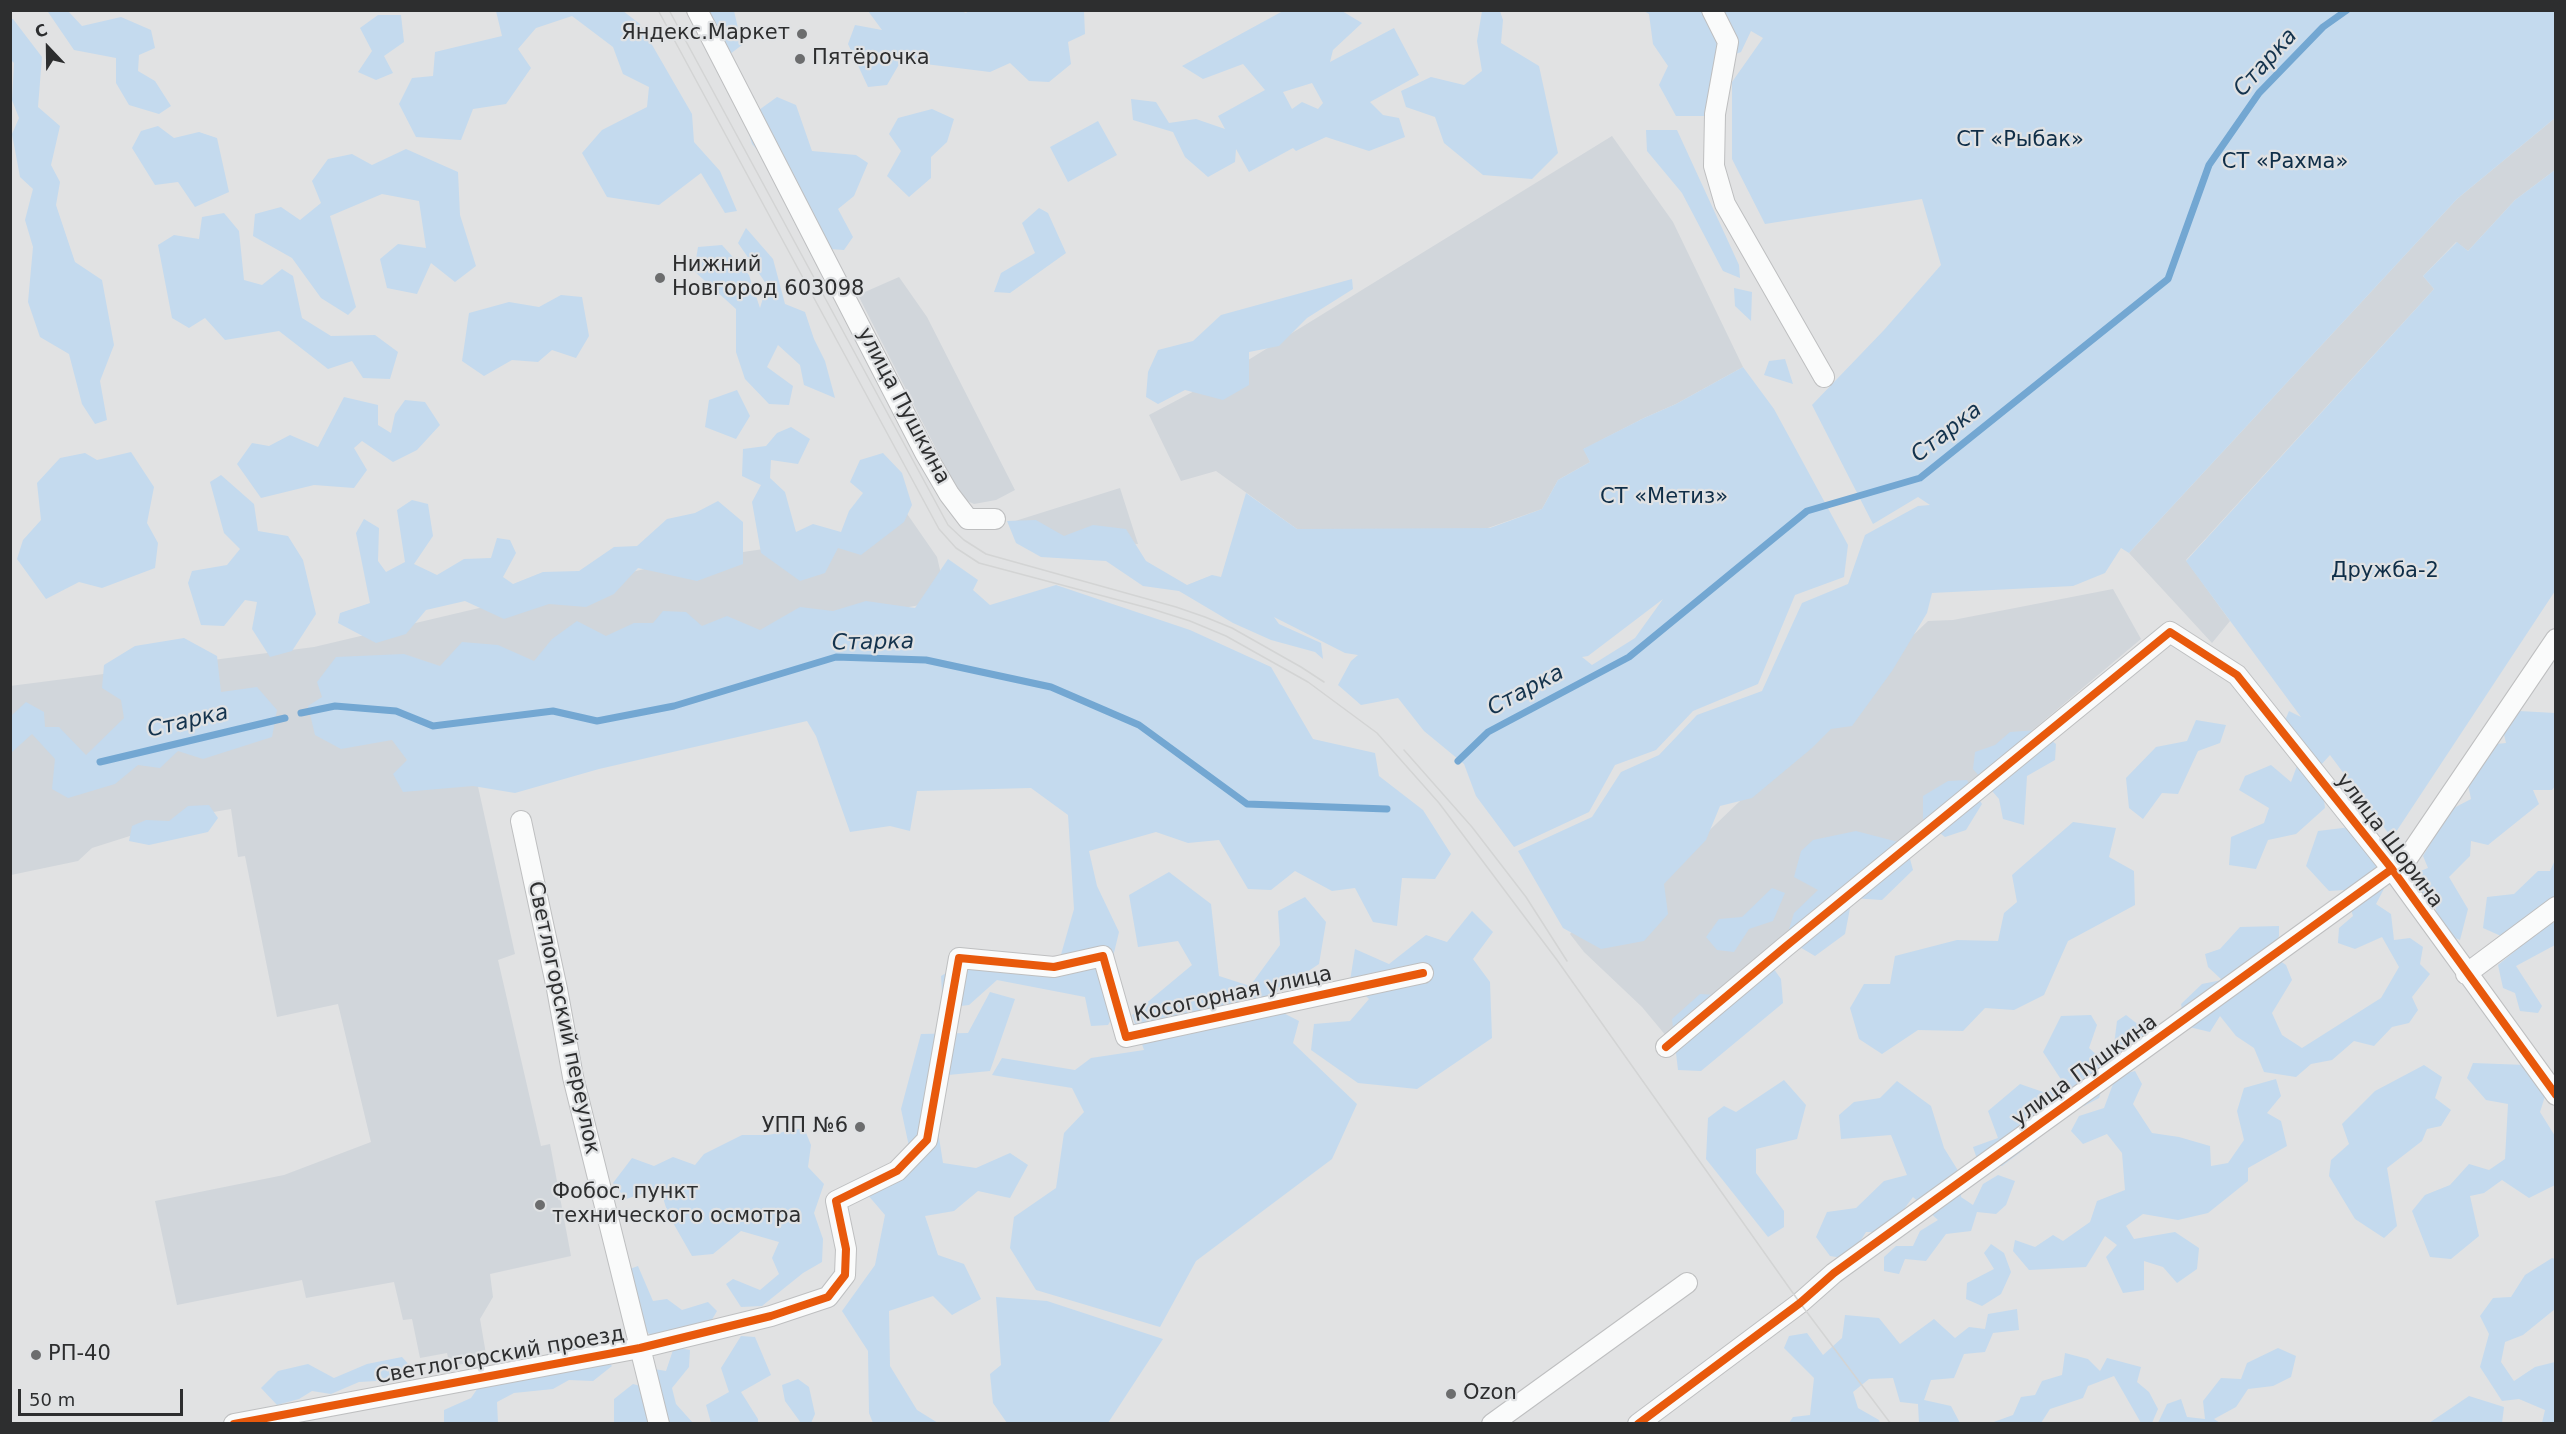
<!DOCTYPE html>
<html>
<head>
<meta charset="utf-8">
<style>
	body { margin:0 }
	#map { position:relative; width:2566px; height:1434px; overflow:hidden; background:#e1e2e3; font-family:"DejaVu Sans",sans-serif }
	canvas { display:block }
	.frame { position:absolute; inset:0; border:12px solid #2d2e2f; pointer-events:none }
	.north { position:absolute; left:18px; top:18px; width:60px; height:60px; -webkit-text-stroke:4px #e0e2e4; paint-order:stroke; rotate:338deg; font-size:16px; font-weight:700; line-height:24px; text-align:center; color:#2d2e2f }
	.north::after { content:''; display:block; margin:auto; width:21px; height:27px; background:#2d2e2f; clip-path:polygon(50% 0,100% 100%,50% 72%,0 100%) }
	.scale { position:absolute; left:18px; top:1389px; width:165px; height:27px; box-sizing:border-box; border:3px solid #2d2e2f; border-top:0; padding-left:8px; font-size:18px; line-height:21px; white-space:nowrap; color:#2d2e2f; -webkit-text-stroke:4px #e0e2e4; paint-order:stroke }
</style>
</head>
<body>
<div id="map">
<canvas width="2566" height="1434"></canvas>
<div class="frame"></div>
<div class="north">С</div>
<div class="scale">50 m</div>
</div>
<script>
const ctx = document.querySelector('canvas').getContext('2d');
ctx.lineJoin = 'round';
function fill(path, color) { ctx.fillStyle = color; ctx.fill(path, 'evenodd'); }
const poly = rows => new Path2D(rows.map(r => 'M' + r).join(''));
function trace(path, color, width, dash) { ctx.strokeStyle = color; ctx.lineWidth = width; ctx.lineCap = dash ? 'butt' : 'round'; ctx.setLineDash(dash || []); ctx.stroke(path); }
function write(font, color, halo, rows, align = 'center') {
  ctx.font = font + ' "DejaVu Sans",sans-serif'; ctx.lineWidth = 4.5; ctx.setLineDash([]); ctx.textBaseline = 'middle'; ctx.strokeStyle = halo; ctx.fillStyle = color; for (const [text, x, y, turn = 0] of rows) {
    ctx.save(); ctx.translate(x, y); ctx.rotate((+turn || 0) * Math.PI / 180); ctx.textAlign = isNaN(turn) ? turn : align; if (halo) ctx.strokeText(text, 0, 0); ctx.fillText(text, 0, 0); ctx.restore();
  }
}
const built = poly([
	[2555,118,2555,170,2515,200,2468,251,2456,242,2423,276,2434,289,2186,560,2230,621,2212,643,2129,553,2457,199],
	[1612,136,1673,222,1743,367,1676,404,1644,418,1584,449,1590,462,1558,480,1542,509,1485,529,1297,529,1216,471,1181,481,1149,415,1219,378],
	[899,277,927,317,1015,490,996,500,974,504,961,498,858,295],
	[1120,488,1138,544,1048,539,1012,522],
	[903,508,937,557,947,600,400,701,410,785,477,782,515,954,498,960,541,1146,550,1144,571,1256,490,1274,493,1297,480,1319,487,1360,450,1366,447,1353,420,1358,412,1319,403,1320,394,1282,306,1298,302,1280,177,1305,155,1201,284,1175,371,1142,338,1004,277,1017,245,856,238,857,231,809,196,815,92,848,78,861,11,875,10,686,314,647,674,562,819,541],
	[2113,589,2141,639,1667,1037,1642,1007,1584,952,1570,934,1584,917,1646,891,1928,621,1953,620]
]);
const green = poly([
	[50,11,68,11,82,26,121,17,151,30,155,48,139,55,138,71,155,81,171,106,159,114,129,105,116,83,116,58,74,50,48,12],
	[496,11,623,11,640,24,692,114,694,142,720,171,737,211,725,213,701,173,659,205,607,197,582,153,602,130,647,107,649,87,623,74,613,47,572,16,536,28,518,49,531,68,506,104,473,109,461,140,416,137,399,104,412,78,433,76,435,52,502,36],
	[687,11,734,11,742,45,726,57,705,46],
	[961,11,966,13,969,10,1084,11,1085,34,1068,42,1071,64,1049,82,1029,81,1010,63,990,72,901,61,887,85,868,87,848,44,855,25,882,30,868,11],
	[1283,11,1342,11,1362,23,1333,50,1330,62,1394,28,1419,75,1370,102,1383,115,1399,118,1405,137,1369,151,1326,137,1296,151,1293,148,1249,172,1236,149,1235,162,1208,177,1185,157,1173,132,1133,120,1131,99,1156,102,1169,123,1196,119,1225,129,1218,116,1265,90,1243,64,1203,79,1182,66],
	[1312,83,1323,103,1318,109,1302,102,1292,109,1283,92],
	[1482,11,1500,11,1503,20,1501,43,1539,66,1558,153,1532,179,1483,175,1444,143,1435,117,1406,107,1401,91,1431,77,1464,85,1482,71,1477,41],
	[1644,11,2555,11,2555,118,2457,199,2129,553,2121,548,2105,573,2073,586,1932,593,1927,613,1892,671,1852,726,1831,729,1812,748,1752,798,1720,806,1706,840,1664,884,1668,914,1644,941,1601,949,1563,928,1518,851,1592,817,1621,772,1659,755,1697,715,1762,691,1802,603,1848,584,1865,535,1918,506,1930,505,1918,497,1873,524,1812,405,1884,330,1941,265,1922,199,1765,224,1732,159,1732,82,1763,38,1751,31,1741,52,1717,61,1706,116,1676,116,1659,85,1668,66,1653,44,1649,14],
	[378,15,401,15,404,42,384,56,393,73,376,80,358,72,372,51,360,28],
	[10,19,13,19,42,57,38,107,60,126,51,165,60,182,56,205,75,262,102,280,114,345,100,381,107,420,95,424,82,404,69,354,40,337,28,302,33,247,25,220,33,189,20,177,12,134,19,118,12,100,14,63,11,60],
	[777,97,796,105,812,151,856,155,868,163,854,196,838,209,853,237,844,250,815,248,800,196,752,144,745,120],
	[932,109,954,119,947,142,931,157,931,178,909,197,887,176,901,151,889,134,898,118],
	[1098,121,1117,155,1068,182,1050,147],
	[158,126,174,138,199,132,217,138,229,192,195,207,178,182,155,185,132,148,141,131],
	[1646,130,1677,130,1739,265,1740,278,1723,271,1682,193,1647,151],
	[406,149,458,172,460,215,476,266,455,282,431,263,417,294,387,288,380,259,398,244,426,248,419,201,382,194,330,216,356,307,348,315,321,298,292,258,253,236,255,214,281,207,300,220,321,203,312,181,328,159,352,154,372,165],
	[2555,170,2555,591,2392,838,2330,755,2320,766,2325,808,2296,834,2268,840,2256,869,2229,865,2231,837,2264,823,2269,808,2239,790,2245,776,2271,765,2291,782,2304,747,2283,725,2289,711,2301,717,2186,561,2434,289,2423,276,2457,242,2468,251,2515,200],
	[1039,208,1048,213,1066,253,1010,293,994,292,1001,273,1035,253,1022,223],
	[224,213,239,231,244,280,262,285,282,269,293,276,302,318,331,336,375,335,398,352,390,379,363,378,352,361,328,369,279,331,225,340,205,318,189,328,172,318,158,245,174,235,199,239,202,217],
	[746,228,773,259,785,304,805,312,814,339,825,361,835,398,804,385,800,365,778,345,767,367,793,386,789,405,769,404,745,379,736,352,736,309,694,271,698,247,722,245,749,275,760,308,767,285,738,243],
	[1352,279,1353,289,1307,318,1279,346,1249,352,1249,385,1223,400,1185,390,1158,404,1146,397,1148,372,1158,350,1193,341,1221,315],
	[1734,288,1752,292,1751,321,1735,306],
	[561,295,582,297,589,336,576,358,552,350,538,362,512,360,484,376,462,361,469,313,509,302,539,307],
	[1785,359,1793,384,1764,375,1769,361],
	[1743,367,1774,409,1848,545,1844,577,1795,595,1758,684,1693,711,1656,750,1615,765,1589,812,1514,847,1476,796,1464,764,1424,731,1398,698,1361,705,1338,685,1351,661,1358,655,1345,653,1274,617,1279,624,1321,643,1323,659,1315,652,1271,640,1233,623,1179,591,1143,586,1106,561,1041,557,1016,543,1007,521,1036,520,1064,536,1093,525,1126,529,1146,561,1187,585,1212,575,1221,577,1246,493,1297,529,1490,528,1542,509,1558,480,1590,462,1583,449,1644,418,1676,404],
	[1663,599,1635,638,1592,665,1582,657,1588,656],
	[737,390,750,416,736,439,705,427,709,400],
	[344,397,378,405,378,425,391,433,395,414,405,400,425,402,440,425,417,450,393,462,362,441,354,448,367,470,354,488,314,485,261,498,237,464,252,443,269,446,290,435,318,447],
	[791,427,810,439,798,464,771,460,770,478,785,492,796,532,813,524,841,532,849,511,863,493,850,482,860,460,883,453,902,473,912,505,904,522,861,555,838,548,825,573,800,581,761,553,752,502,761,485,742,476,743,449,766,446,777,433],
	[131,452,154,487,147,523,158,543,155,568,102,588,79,582,46,599,17,559,23,540,41,520,37,483,60,458,85,453,97,460],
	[221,475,254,504,258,531,288,536,303,560,316,614,292,651,270,657,252,629,257,602,245,600,224,626,201,625,188,583,192,571,227,565,240,549,224,533,210,482],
	[412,500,428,504,433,536,414,564,437,575,464,559,491,558,497,538,510,540,516,553,503,577,513,584,543,572,579,571,614,547,637,546,667,519,695,513,718,501,743,522,743,564,697,581,638,568,614,594,586,607,549,604,504,619,465,601,426,610,406,634,376,643,338,623,340,613,370,603,356,533,364,519,379,528,378,561,386,572,405,562,397,510],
	[948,559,978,580,973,590,990,605,1056,585,1190,630,1271,667,1313,739,1375,753,1379,776,1423,810,1451,854,1435,879,1402,878,1397,926,1373,922,1355,888,1332,891,1295,871,1271,890,1248,889,1219,840,1188,843,1156,832,1089,851,1097,886,1119,932,1112,961,1122,1001,1108,1025,1091,1026,1085,997,997,980,969,1005,943,1008,941,976,965,962,1060,958,1074,909,1068,815,1031,788,917,791,910,831,890,826,850,832,816,736,807,721,599,769,515,793,473,786,403,792,393,774,407,760,392,740,341,749,315,735,308,706,322,697,317,682,336,657,404,654,440,666,462,642,498,645,534,661,552,639,577,621,606,636,634,623,653,623,663,611,686,612,702,626,727,616,760,630,800,607,833,611,866,601,915,608],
	[184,638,217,656,221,692,257,687,277,710,272,737,203,759,178,751,160,768,138,765,115,784,68,798,52,789,55,759,32,734,11,753,11,716,26,702,44,712,45,727,59,727,86,755,124,718,121,700,102,688,104,665,135,646],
	[2519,711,2555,713,2555,786,2552,790,2533,790,2539,804,2488,845,2471,841,2470,856,2449,877,2468,909,2460,940,2439,931,2435,903,2414,906,2406,897,2413,874,2428,868,2423,856,2450,810,2471,799,2466,775,2486,745,2506,743,2501,722],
	[2196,720,2226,725,2220,743,2198,751,2178,794,2162,793,2143,819,2129,808,2126,778,2156,747,2187,741],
	[2038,730,2056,744,2055,760,2027,776,2024,825,2003,819,1999,799,1973,769,1975,752,1995,745,2010,732],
	[1967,780,1982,804,1966,830,1945,837,1923,820,1923,796,1948,781],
	[209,805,218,818,208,832,149,845,129,841,132,826,146,820,169,821,188,806],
	[2073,822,2116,828,2109,857,2134,871,2135,905,2068,941,2044,995,2014,1010,1985,1008,1963,1031,1918,1030,1882,1054,1859,1039,1850,1008,1864,984,1890,984,1895,956,1957,940,1998,941,2004,913,2017,902,2012,875],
	[2351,827,2377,845,2376,867,2388,881,2376,904,2391,914,2394,940,2410,938,2423,947,2420,964,2430,974,2412,997,2418,1010,2409,1023,2392,1027,2374,1046,2354,1041,2332,1060,2311,1064,2296,1077,2264,1072,2254,1048,2236,1036,2220,1016,2210,1032,2185,1026,2181,1004,2202,984,2222,980,2208,967,2205,954,2220,949,2240,927,2279,926,2279,936,2270,954,2286,965,2292,980,2272,1013,2282,1035,2302,1048,2381,998,2399,967,2382,937,2355,949,2338,943,2339,928,2353,916,2345,890,2329,891,2306,866,2318,831],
	[1856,831,1906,844,1913,870,1882,900,1852,898,1845,934,1815,956,1786,939,1794,913,1818,890,1794,877,1801,851,1813,840],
	[2555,860,2555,945,2516,966,2542,1006,2538,1013,2520,1011,2515,993,2503,988,2498,965,2544,927,2555,922,2548,903,2501,936,2483,928,2487,897,2514,894,2538,871,2550,871],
	[1169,872,1211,904,1219,976,1250,986,1280,945,1278,911,1305,897,1326,922,1319,964,1262,1002,1299,1021,1293,1043,1357,1104,1332,1159,1196,1261,1160,1327,1036,1290,1010,1248,1014,1217,1056,1188,1064,1133,1084,1112,1072,1088,992,1075,1002,1058,1075,1070,1091,1058,1144,1050,1132,1015,1192,965,1178,941,1138,947,1129,895],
	[1772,888,1785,893,1773,921,1749,929,1734,952,1717,950,1706,937,1719,919,1742,917],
	[1472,911,1493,932,1473,959,1490,982,1492,1038,1417,1089,1358,1083,1311,1050,1314,1024,1350,1021,1369,999,1350,981,1355,949,1389,964,1426,935,1447,942],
	[1771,965,1781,979,1783,1003,1701,1071,1678,1070,1672,1019,1700,994,1734,996],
	[990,992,1015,999,990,1071,948,1075,935,1112,943,1163,976,1168,1010,1153,1028,1165,1010,1198,978,1191,954,1211,925,1216,938,1255,964,1264,981,1299,952,1315,933,1296,889,1311,890,1366,917,1410,938,1423,873,1423,869,1413,868,1351,842,1311,875,1265,885,1215,867,1194,913,1165,901,1109,921,1034,968,1033],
	[2091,1015,2097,1025,2089,1048,2098,1056,2114,1045,2117,1021,2126,1015,2144,1029,2142,1047,2108,1071,2099,1098,2084,1106,2056,1100,2037,1115,2034,1142,2002,1166,1979,1165,1973,1147,1998,1138,1988,1111,2020,1084,2046,1093,2064,1084,2043,1052,2061,1016],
	[2473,1063,2526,1065,2547,1090,2540,1112,2555,1136,2555,1185,2529,1198,2502,1180,2484,1193,2470,1196,2479,1236,2451,1259,2430,1257,2412,1211,2425,1195,2450,1185,2469,1164,2489,1170,2505,1159,2508,1104,2486,1100,2467,1078],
	[2424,1065,2442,1077,2435,1098,2451,1110,2441,1126,2427,1129,2422,1141,2387,1168,2397,1226,2384,1238,2355,1219,2329,1176,2331,1160,2349,1144,2342,1124,2375,1091],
	[2135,1071,2142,1084,2133,1104,2152,1133,2179,1137,2210,1146,2211,1166,2228,1163,2244,1140,2237,1111,2244,1088,2276,1079,2281,1096,2267,1113,2281,1121,2287,1146,2248,1168,2248,1181,2208,1213,2178,1220,2143,1214,2126,1226,2134,1239,2175,1232,2199,1248,2197,1269,2177,1283,2163,1267,2144,1261,2144,1290,2123,1293,2106,1257,2117,1245,2105,1236,2086,1267,2029,1270,2013,1251,2015,1240,2035,1247,2053,1235,2063,1241,2090,1222,2097,1201,2125,1190,2122,1153,2107,1134,2083,1144,2071,1131,2079,1116,2104,1108,2116,1076],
	[1784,1080,1806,1105,1797,1139,1756,1149,1756,1173,1784,1211,1784,1227,1768,1237,1706,1159,1708,1118,1724,1106,1736,1112],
	[1897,1081,1931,1106,1944,1148,1962,1177,1961,1197,1973,1205,1983,1184,1998,1175,2015,1181,2006,1205,1996,1214,1977,1212,1971,1231,1946,1234,1926,1261,1905,1259,1899,1274,1884,1271,1884,1257,1896,1246,1913,1246,1920,1231,1938,1220,1913,1197,1887,1232,1866,1232,1849,1259,1830,1256,1816,1237,1827,1212,1856,1208,1884,1181,1907,1175,1891,1135,1841,1139,1839,1115,1854,1102,1880,1098],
	[804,1128,811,1145,808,1167,824,1184,814,1213,823,1239,822,1262,803,1273,762,1306,741,1307,726,1284,733,1279,760,1290,779,1274,772,1258,779,1242,741,1231,713,1254,692,1256,668,1214,660,1188,626,1199,613,1183,632,1158,654,1166,673,1157,695,1165,704,1154,742,1135,768,1135],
	[1991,1244,2004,1253,2011,1272,2001,1294,1982,1306,1966,1299,1967,1283,1994,1269,1984,1253],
	[2552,1258,2555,1259,2555,1309,2523,1335,2505,1342,2501,1362,2514,1381,2535,1367,2555,1362,2555,1423,2542,1423,2545,1410,2519,1399,2502,1401,2480,1367,2489,1334,2480,1316,2493,1298,2511,1297,2525,1275],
	[638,1266,653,1301,667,1299,682,1310,708,1302,717,1311,706,1330,655,1339,620,1308,613,1275],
	[996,1297,1047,1301,1163,1339,1108,1423,1007,1423,993,1403,990,1374,1001,1365],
	[2017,1309,2019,1330,1993,1333,1985,1352,1964,1354,1954,1378,1931,1380,1924,1400,1951,1406,1960,1423,1919,1423,1918,1404,1900,1402,1893,1378,1869,1379,1853,1392,1858,1408,1879,1420,1880,1423,1789,1423,1793,1417,1810,1415,1814,1378,1784,1348,1789,1336,1807,1333,1823,1355,1842,1338,1845,1315,1879,1318,1900,1344,1934,1319,1955,1338,1969,1327,1985,1329,1988,1314],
	[741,1336,755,1337,771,1375,741,1392,758,1419,758,1423,711,1423,706,1405,729,1392,721,1368],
	[567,1347,597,1349,612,1366,593,1381,569,1380,553,1389,514,1393,497,1402,498,1423,444,1424,444,1410,471,1398,495,1363,521,1364],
	[674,1347,690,1350,689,1367,672,1388,676,1404,693,1423,614,1424,614,1399,633,1384,644,1387,654,1369,666,1371],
	[2278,1348,2296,1356,2291,1377,2273,1386,2248,1389,2236,1407,2214,1419,2220,1423,2158,1423,2167,1404,2181,1399,2187,1417,2205,1419,2203,1401,2221,1378,2241,1379,2247,1363],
	[2065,1353,2088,1359,2100,1371,2107,1358,2141,1367,2137,1382,2149,1392,2158,1409,2152,1423,2141,1423,2114,1376,2088,1386,2083,1398,2050,1409,2041,1423,1991,1423,2013,1415,2021,1397,2035,1395,2042,1381,2062,1375],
	[402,1357,412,1368,394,1380,359,1382,331,1394,312,1391,299,1399,277,1405,261,1388,278,1371,308,1364,334,1378,367,1364],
	[798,1379,809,1387,815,1414,811,1423,801,1423,785,1401,782,1385],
	[2469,1396,2504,1407,2502,1423,2429,1423]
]);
const stream = poly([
	[301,713,335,706,396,711,433,726,553,711,597,721,674,706,836,657,926,660,1051,687,1139,725,1247,804,1387,809],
	[1458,761,1488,732,1629,657,1807,511,1920,478,2168,279,2209,165,2259,93,2323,27,2347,10],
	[100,762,285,718]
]);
const street = poly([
	[697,10,925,453,949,494,968,519,995,519],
	[1712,10,1728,42,1715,114,1714,166,1725,204,1824,377],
	[521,821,557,989,573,1077,659,1424],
	[2396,875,2556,639],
	[2466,974,2556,907],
	[1666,1047,1785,947,2170,632,2237,675,2392,869,2556,1095],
	[234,1424,640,1348,771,1316,828,1297,845,1275,846,1249,836,1201,897,1171,927,1140,959,958,1054,967,1103,956,1126,1037,1423,973],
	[1492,1424,1687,1283],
	[1638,1424,1800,1303,1834,1273,2392,869]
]);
const tram = poly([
	[658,10,939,529,956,548,979,563,1152,609,1190,621,1226,636,1308,682,1377,733,1439,803,1557,960,1800,1303,1891,1424],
	[669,10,948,525,964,540,986,554,1176,607,1205,617,1232,628,1301,667,1324,682],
	[1404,750,1472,827,1526,897,1567,961]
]);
const cycleway = poly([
	[1666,1047,1785,947,2170,632,2237,675,2392,869,2556,1095],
	[234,1424,640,1348,771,1316,828,1297,845,1275,846,1249,836,1201,897,1171,927,1140,959,958,1054,967,1103,956,1126,1037,1423,973],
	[1638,1424,1800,1303,1834,1273,2392,869]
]);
const markers = [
	[802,34,6,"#6c6d6e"],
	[800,59,6,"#6c6d6e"],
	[660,278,6,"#6c6d6e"],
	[860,1127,6,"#6c6d6e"],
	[540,1205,6,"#6c6d6e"],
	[36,1355,6,"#6c6d6e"],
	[1451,1394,6,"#6c6d6e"]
];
const poiNames = [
	["Яндекс.Маркет",790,34,"right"],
	["Пятёрочка",812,59],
	["Нижний",672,266],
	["Новгород 603098",672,290],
	["УПП №6",848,1127,"right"],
	["Фобос, пункт",552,1193],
	["технического осмотра",552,1217],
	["РП-40",48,1355],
	["Ozon",1463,1394]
];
const parkNames = [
	["СТ «Рыбак»",2020,141],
	["СТ «Рахма»",2285,163],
	["СТ «Метиз»",1664,498],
	["Дружба-2",2385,572]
];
const streetNames = [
	["улица Пушкина",903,406,62],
	["улица Шорина",2389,841,53],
	["Косогорная улица",1233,995,-12],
	["Светлогорский переулок",563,1018,78],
	["улица Пушкина",2085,1071,-36],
	["Светлогорский проезд",500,1356,-10]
];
const waterNames = [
	["Старка",2266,63,-48],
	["Старка",1947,433,-38],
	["Старка",873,643,-1],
	["Старка",1526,691,-28],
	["Старка",188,722,-13]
];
fill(built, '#d1d6db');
fill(green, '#c4daee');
trace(stream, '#73a7d2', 7);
trace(street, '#bebfc0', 22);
trace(street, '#fafbfb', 20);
trace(tram, '#d3d4d4', 1.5);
trace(cycleway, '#e8590c', 8);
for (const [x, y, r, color] of markers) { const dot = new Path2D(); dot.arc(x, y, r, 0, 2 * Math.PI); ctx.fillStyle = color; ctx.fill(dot); trace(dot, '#e0e2e4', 2); }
write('21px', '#2d2e2f', '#e0e2e4', poiNames, 'left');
write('21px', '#0f2e48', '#e0e2e4', parkNames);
write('21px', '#2d2e2f', '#e0e2e4', streetNames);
write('italic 22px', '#14334d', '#e0e2e4', waterNames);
</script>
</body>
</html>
